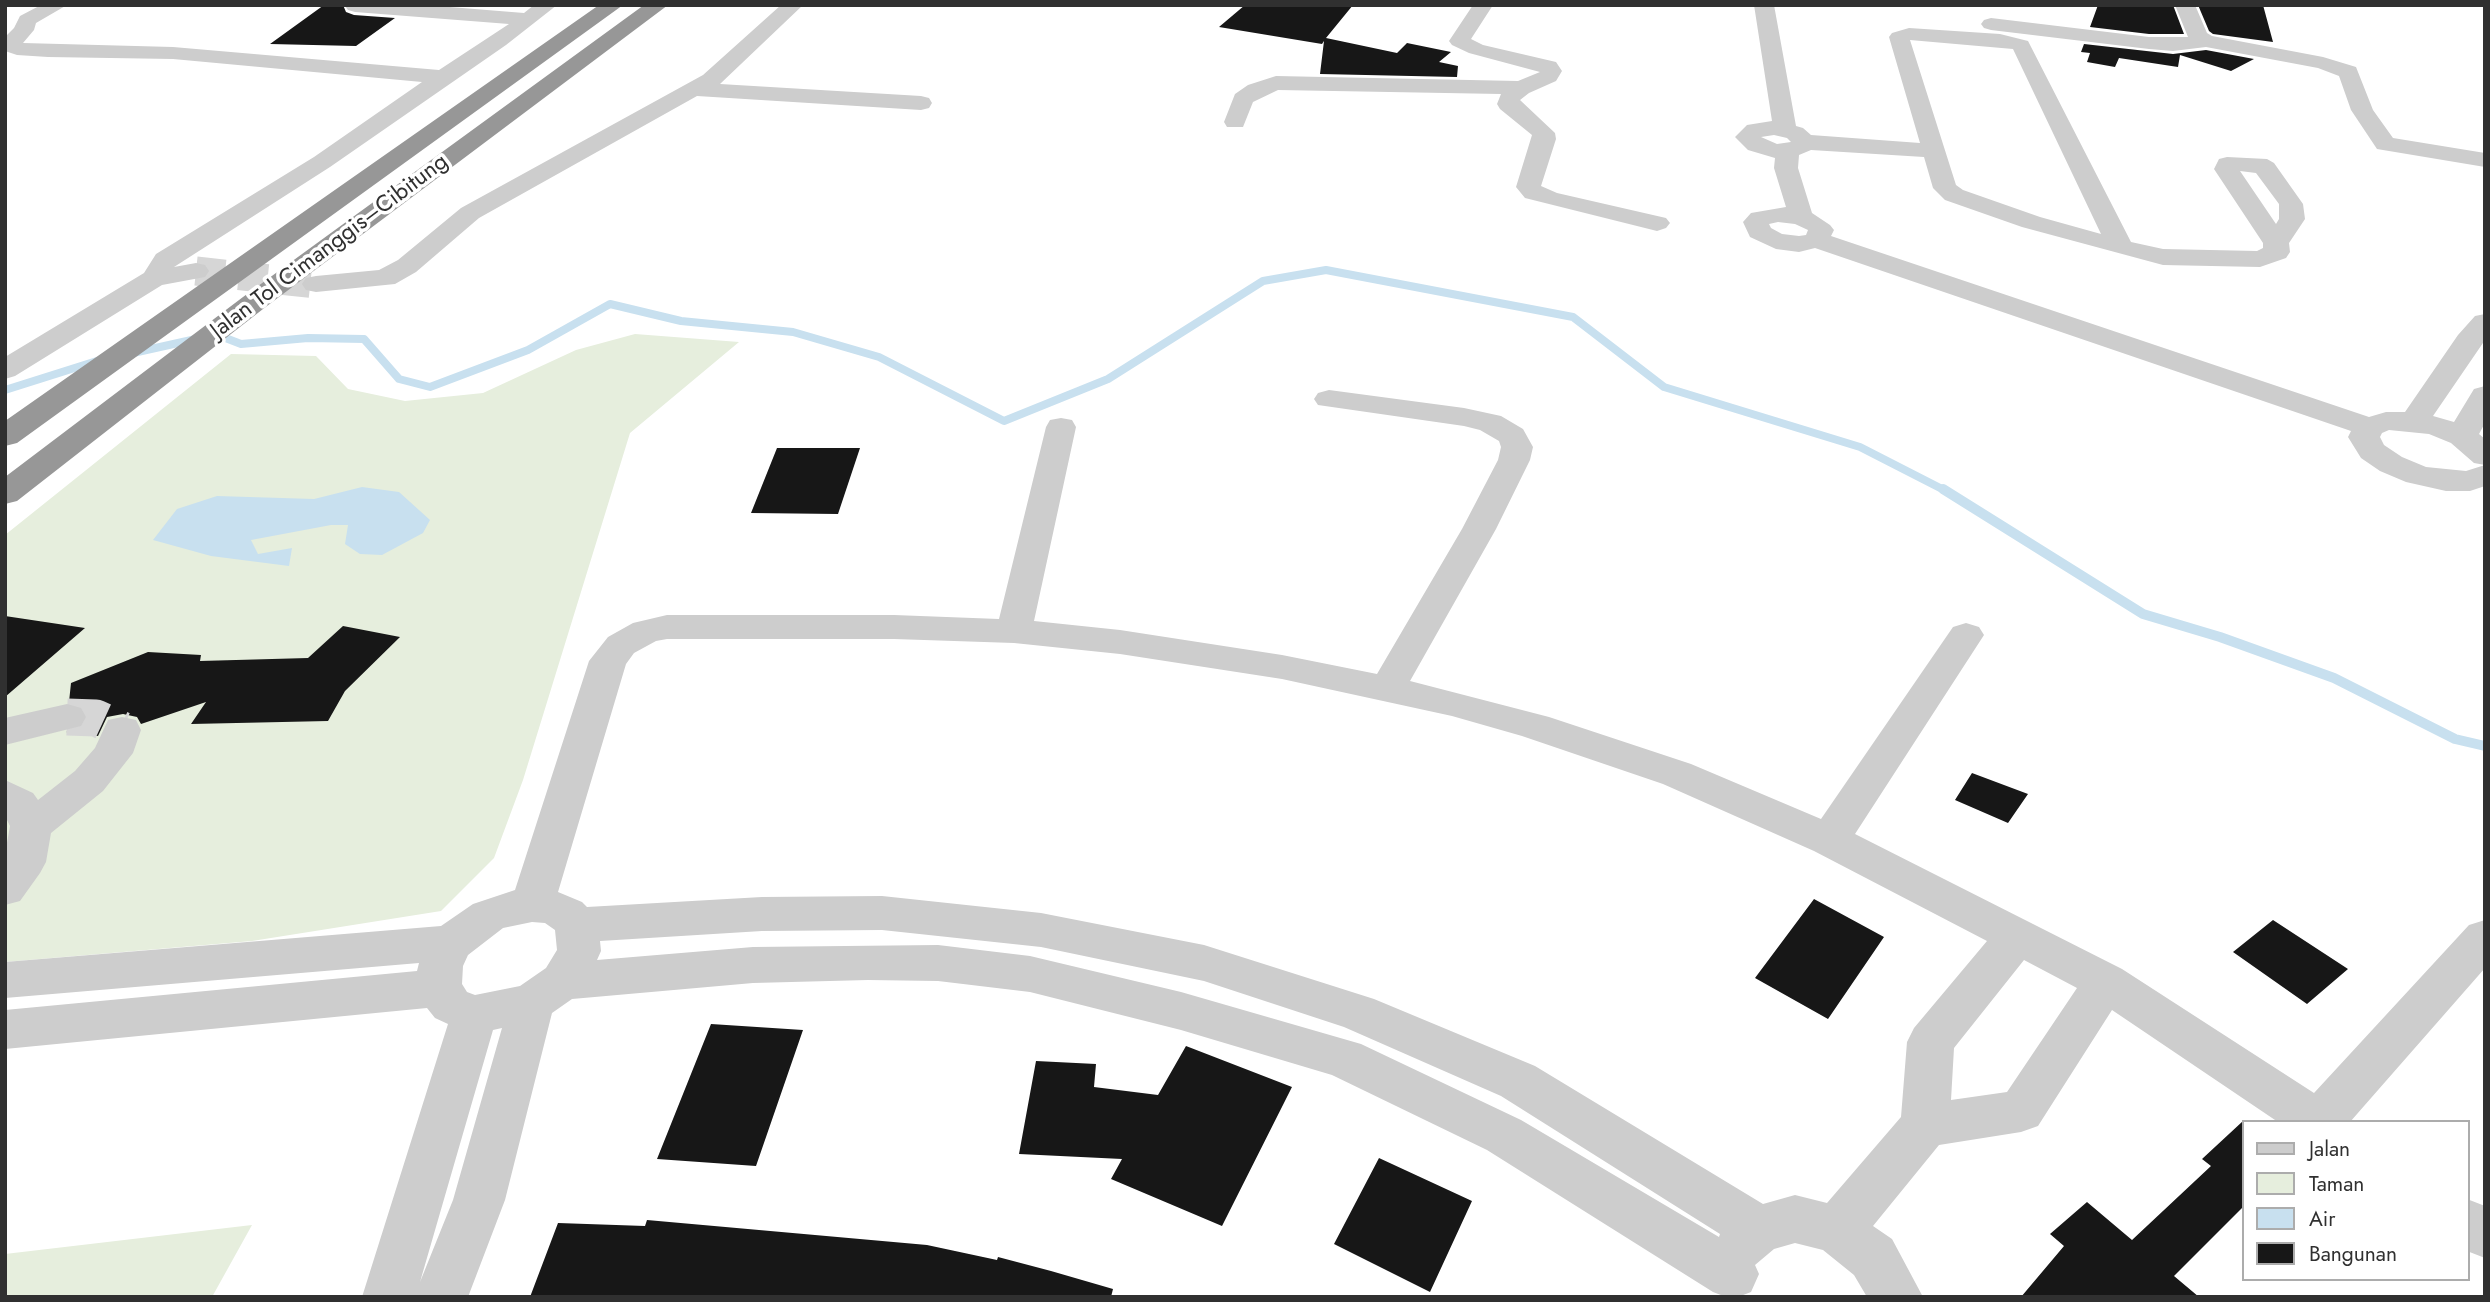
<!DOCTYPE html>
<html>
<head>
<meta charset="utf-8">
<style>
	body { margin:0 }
	#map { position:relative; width:2490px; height:1302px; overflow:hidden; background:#fff; font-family:Jost,sans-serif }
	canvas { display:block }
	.frame { position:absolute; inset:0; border:7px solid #303030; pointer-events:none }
	.legend { position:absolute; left:2242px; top:1120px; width:228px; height:161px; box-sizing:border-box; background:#fff; border:2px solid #acacac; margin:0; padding:9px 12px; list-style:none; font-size:21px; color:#303030 }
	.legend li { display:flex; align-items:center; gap:14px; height:35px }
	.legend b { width:35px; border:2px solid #acacac }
</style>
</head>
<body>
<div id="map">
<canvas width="2490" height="1302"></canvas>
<div class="frame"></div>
<ul class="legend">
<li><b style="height:9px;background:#cdcdcd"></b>Jalan</li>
<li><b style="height:19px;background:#e6eedd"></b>Taman</li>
<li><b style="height:19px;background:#c8e0ef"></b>Air</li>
<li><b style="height:19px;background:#171717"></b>Bangunan</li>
</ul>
</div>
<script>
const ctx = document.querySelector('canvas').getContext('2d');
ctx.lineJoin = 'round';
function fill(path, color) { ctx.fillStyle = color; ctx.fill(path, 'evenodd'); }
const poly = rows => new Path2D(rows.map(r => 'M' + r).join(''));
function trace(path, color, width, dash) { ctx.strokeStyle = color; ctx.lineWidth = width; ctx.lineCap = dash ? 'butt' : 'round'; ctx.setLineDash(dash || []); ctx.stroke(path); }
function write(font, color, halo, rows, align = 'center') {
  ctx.font = font + ' Jost,sans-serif'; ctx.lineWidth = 7; ctx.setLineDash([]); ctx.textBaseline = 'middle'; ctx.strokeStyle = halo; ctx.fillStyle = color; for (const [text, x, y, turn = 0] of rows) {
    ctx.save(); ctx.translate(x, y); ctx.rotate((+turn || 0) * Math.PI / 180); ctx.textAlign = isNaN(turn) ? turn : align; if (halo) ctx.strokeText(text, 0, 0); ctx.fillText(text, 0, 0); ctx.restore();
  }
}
const green = poly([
	[635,334,739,342,630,433,523,780,494,858,441,911,252,941,5,962,5,535,231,354,316,356,348,389,405,401,483,393,576,350],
	[252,1225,212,1297,5,1297,5,1254]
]);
const water = poly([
	[362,487,399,492,430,520,423,533,382,555,360,554,345,544,348,525,331,525,251,540,258,554,292,548,289,566,211,556,153,540,177,509,217,496,314,499]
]);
const streamFar1 = poly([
	[215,334,241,344,308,338,364,339,399,379,430,387,528,350,610,304,681,321,793,332,879,357,1004,421,1108,379,1263,281,1326,270,1573,317,1664,387,1860,447,1946,491],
	[133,353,196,339],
	[5,390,100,360]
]);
const stream = poly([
	[1943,489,2143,614,2220,637,2334,678,2455,739,2485,746]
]);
const building = poly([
	[324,5,343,5,346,12,354,15,395,18,356,46,270,44],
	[1245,5,1353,5,1326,38,1397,53,1407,43,1451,52,1439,62,1458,66,1457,77,1320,74,1324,41,1322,44,1219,27],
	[2098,5,2173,5,2184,34,2149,34,2090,27],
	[2198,5,2263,5,2273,42,2213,34,2209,31],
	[2084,44,2173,54,2206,50,2254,59,2231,71,2180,55,2178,67,2119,58,2115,67,2087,62,2090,53,2081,52],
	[777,448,860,448,838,514,751,513],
	[5,616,85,628,5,697],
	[343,626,400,637,345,691,328,721,191,724,206,702,141,724,137,717,123,714,107,717,98,736,66,732,82,729,88,718,83,707,69,702,71,683,148,652,201,655,200,661,308,658],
	[1972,773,2028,794,2008,823,1955,800],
	[1814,899,1884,937,1828,1019,1755,978],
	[2273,920,2348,969,2307,1004,2233,952],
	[711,1024,803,1030,756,1166,657,1159],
	[1186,1046,1292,1087,1222,1226,1111,1179,1122,1159,1019,1154,1036,1061,1096,1064,1094,1087,1158,1095],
	[2243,1121,2243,1207,2174,1276,2199,1297,2021,1297,2064,1246,2050,1234,2087,1202,2132,1240,2211,1166,2202,1159],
	[1379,1158,1472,1201,1430,1292,1334,1244],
	[647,1220,927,1245,997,1260,998,1257,1051,1271,1113,1289,1111,1297,530,1297,558,1223,645,1226]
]);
const minorTunnelFar1 = poly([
	[196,271,316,284]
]);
const minorTunnel = poly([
	[67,717,96,718,122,730]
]);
const minor = poly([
	[41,5,67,5,36,23,34,30,23,43,173,47,439,70,509,24,355,12,348,10,345,6,425,5,524,13,534,5,557,5,506,45,330,167,174,267,196,263,205,265,209,271,205,277,162,285,15,376,5,379,5,357,144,273,156,254,314,157,422,82,173,59,48,57,17,55,5,51,5,37,14,28,20,16,41,5],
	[781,5,803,5,720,84,921,96,929,98,932,103,929,108,921,110,697,96,479,218,416,272,395,284,316,292,306,290,302,284,306,278,316,276,379,270,398,260,461,208,703,75,781,5],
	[1473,5,1493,5,1471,39,1483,45,1556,62,1562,71,1556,81,1529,93,1520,100,1555,133,1556,139,1541,186,1557,193,1666,218,1670,223,1666,228,1657,231,1525,198,1516,187,1532,135,1500,109,1497,104,1501,94,1278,90,1253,102,1243,127,1227,127,1224,122,1235,94,1248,85,1276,76,1518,81,1540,72,1469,53,1452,45,1449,41,1473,5],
	[1754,5,1774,5,1796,126,1803,128,1811,135,1920,143,1889,37,1892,33,1909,28,2000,34,2028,41,2131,242,2163,249,2257,251,2263,248,2263,243,2214,169,2219,159,2227,157,2267,159,2274,163,2303,204,2305,219,2289,243,2290,252,2286,258,2260,267,2163,265,2022,227,1945,200,1933,188,1924,157,1811,150,1799,155,1798,168,1812,213,1830,225,1834,230,1831,236,2369,417,2386,412,2405,412,2458,335,2475,316,2485,314,2485,340,2433,416,2454,422,2474,389,2485,386,2485,423,2479,434,2485,439,2485,465,2474,463,2451,443,2429,434,2389,430,2382,433,2380,437,2384,445,2402,457,2426,467,2466,471,2485,465,2485,486,2470,491,2446,491,2406,482,2380,471,2361,458,2348,437,2351,431,1815,248,1799,252,1776,249,1750,237,1743,222,1751,213,1786,207,1774,168,1775,158,1748,150,1735,137,1747,125,1772,121,1754,5],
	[1910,40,2013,49,2101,234,2040,217,1963,190,1956,185,1910,40],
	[1774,135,1787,138,1791,142,1777,144,1761,137,1774,135],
	[2240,171,2256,173,2279,204,2279,219,2276,224,2240,171],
	[1778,222,1795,224,1808,230,1806,235,1799,236,1782,234,1771,228,1769,224,1778,222],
	[2175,5,2195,5,2207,33,2212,36,2323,57,2356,67,2373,110,2393,138,2485,153,2485,167,2377,149,2351,110,2339,76,2318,68,2206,47,2173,51,2149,49,1991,30,1984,28,1981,24,1984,20,1991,18,2149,37,2188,37,2175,5],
	[1329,390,1464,408,1501,416,1523,429,1533,447,1530,460,1496,529,1410,681,1549,717,1691,764,1821,819,1953,627,1966,623,1979,627,1984,635,1855,834,2122,969,2314,1093,2469,925,2485,920,2485,968,2350,1122,2278,1122,2112,1010,2038,1126,2021,1132,1939,1145,1873,1226,1892,1239,1923,1297,1867,1297,1854,1275,1823,1250,1795,1243,1774,1249,1755,1265,1759,1274,1751,1292,1738,1297,1726,1297,1713,1292,1487,1150,1332,1075,1181,1030,1030,992,938,981,868,980,753,983,572,999,552,1013,505,1200,468,1297,362,1297,448,1024,435,1018,427,1008,5,1049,5,1010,417,971,419,963,5,998,5,962,441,926,473,904,515,890,589,661,608,637,633,623,667,615,894,615,999,619,1046,427,1050,420,1061,418,1072,420,1076,427,1034,621,1120,630,1282,655,1377,674,1462,529,1498,460,1501,447,1499,441,1480,430,1464,426,1318,405,1314,399,1318,393,1329,390],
	[667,639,894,639,1014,643,1120,654,1282,679,1452,716,1522,736,1663,784,1814,851,1987,941,1914,1028,1907,1042,1901,1117,1827,1203,1795,1195,1763,1204,1535,1066,1374,999,1204,945,1041,913,882,896,762,897,587,907,582,902,558,892,626,664,634,653,656,641,667,639],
	[532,922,545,923,555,930,557,950,546,968,520,986,475,995,467,992,462,984,463,966,468,955,503,928,532,922],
	[882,930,1041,947,1204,981,1344,1027,1501,1096,1720,1234,1719,1237,1521,1120,1361,1044,1181,992,1030,956,938,945,753,947,597,960,601,951,600,941,762,931,882,930],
	[2024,960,2077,988,2007,1092,1951,1100,1954,1048,2024,960],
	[502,1028,453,1200,420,1282,493,1030,502,1028],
	[67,704,81,708,86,717,81,726,5,745,5,718,67,704],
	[122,717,136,720,141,730,133,753,103,791,51,833,46,862,40,873,20,901,5,905,5,854,10,826,5,816,5,780,33,793,38,800,75,771,95,748,108,720,122,717],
	[2467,1199,2485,1206,2485,1258,2467,1251,2467,1199]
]);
const highway = poly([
	[599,5,623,5,17,443,5,446,5,421,599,5],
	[644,5,668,5,263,309,17,501,5,504,5,477,243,297,644,5]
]);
const farStreetnames = [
	["Jalan Tol Cimanggis–Cibitung",330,247,-37]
];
fill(green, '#e6eedd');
fill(water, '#c8e0ef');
trace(streamFar1, '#c8e0ef', 8);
trace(stream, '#c8e0ef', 10);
fill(building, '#171717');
trace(minorTunnelFar1, '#d6d6d6', 29, [29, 14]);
trace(minorTunnel, '#d6d6d6', 37, [37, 18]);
fill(minor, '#cdcdcd');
fill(highway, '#979797');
write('23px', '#303030', '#fff', farStreetnames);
</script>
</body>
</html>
